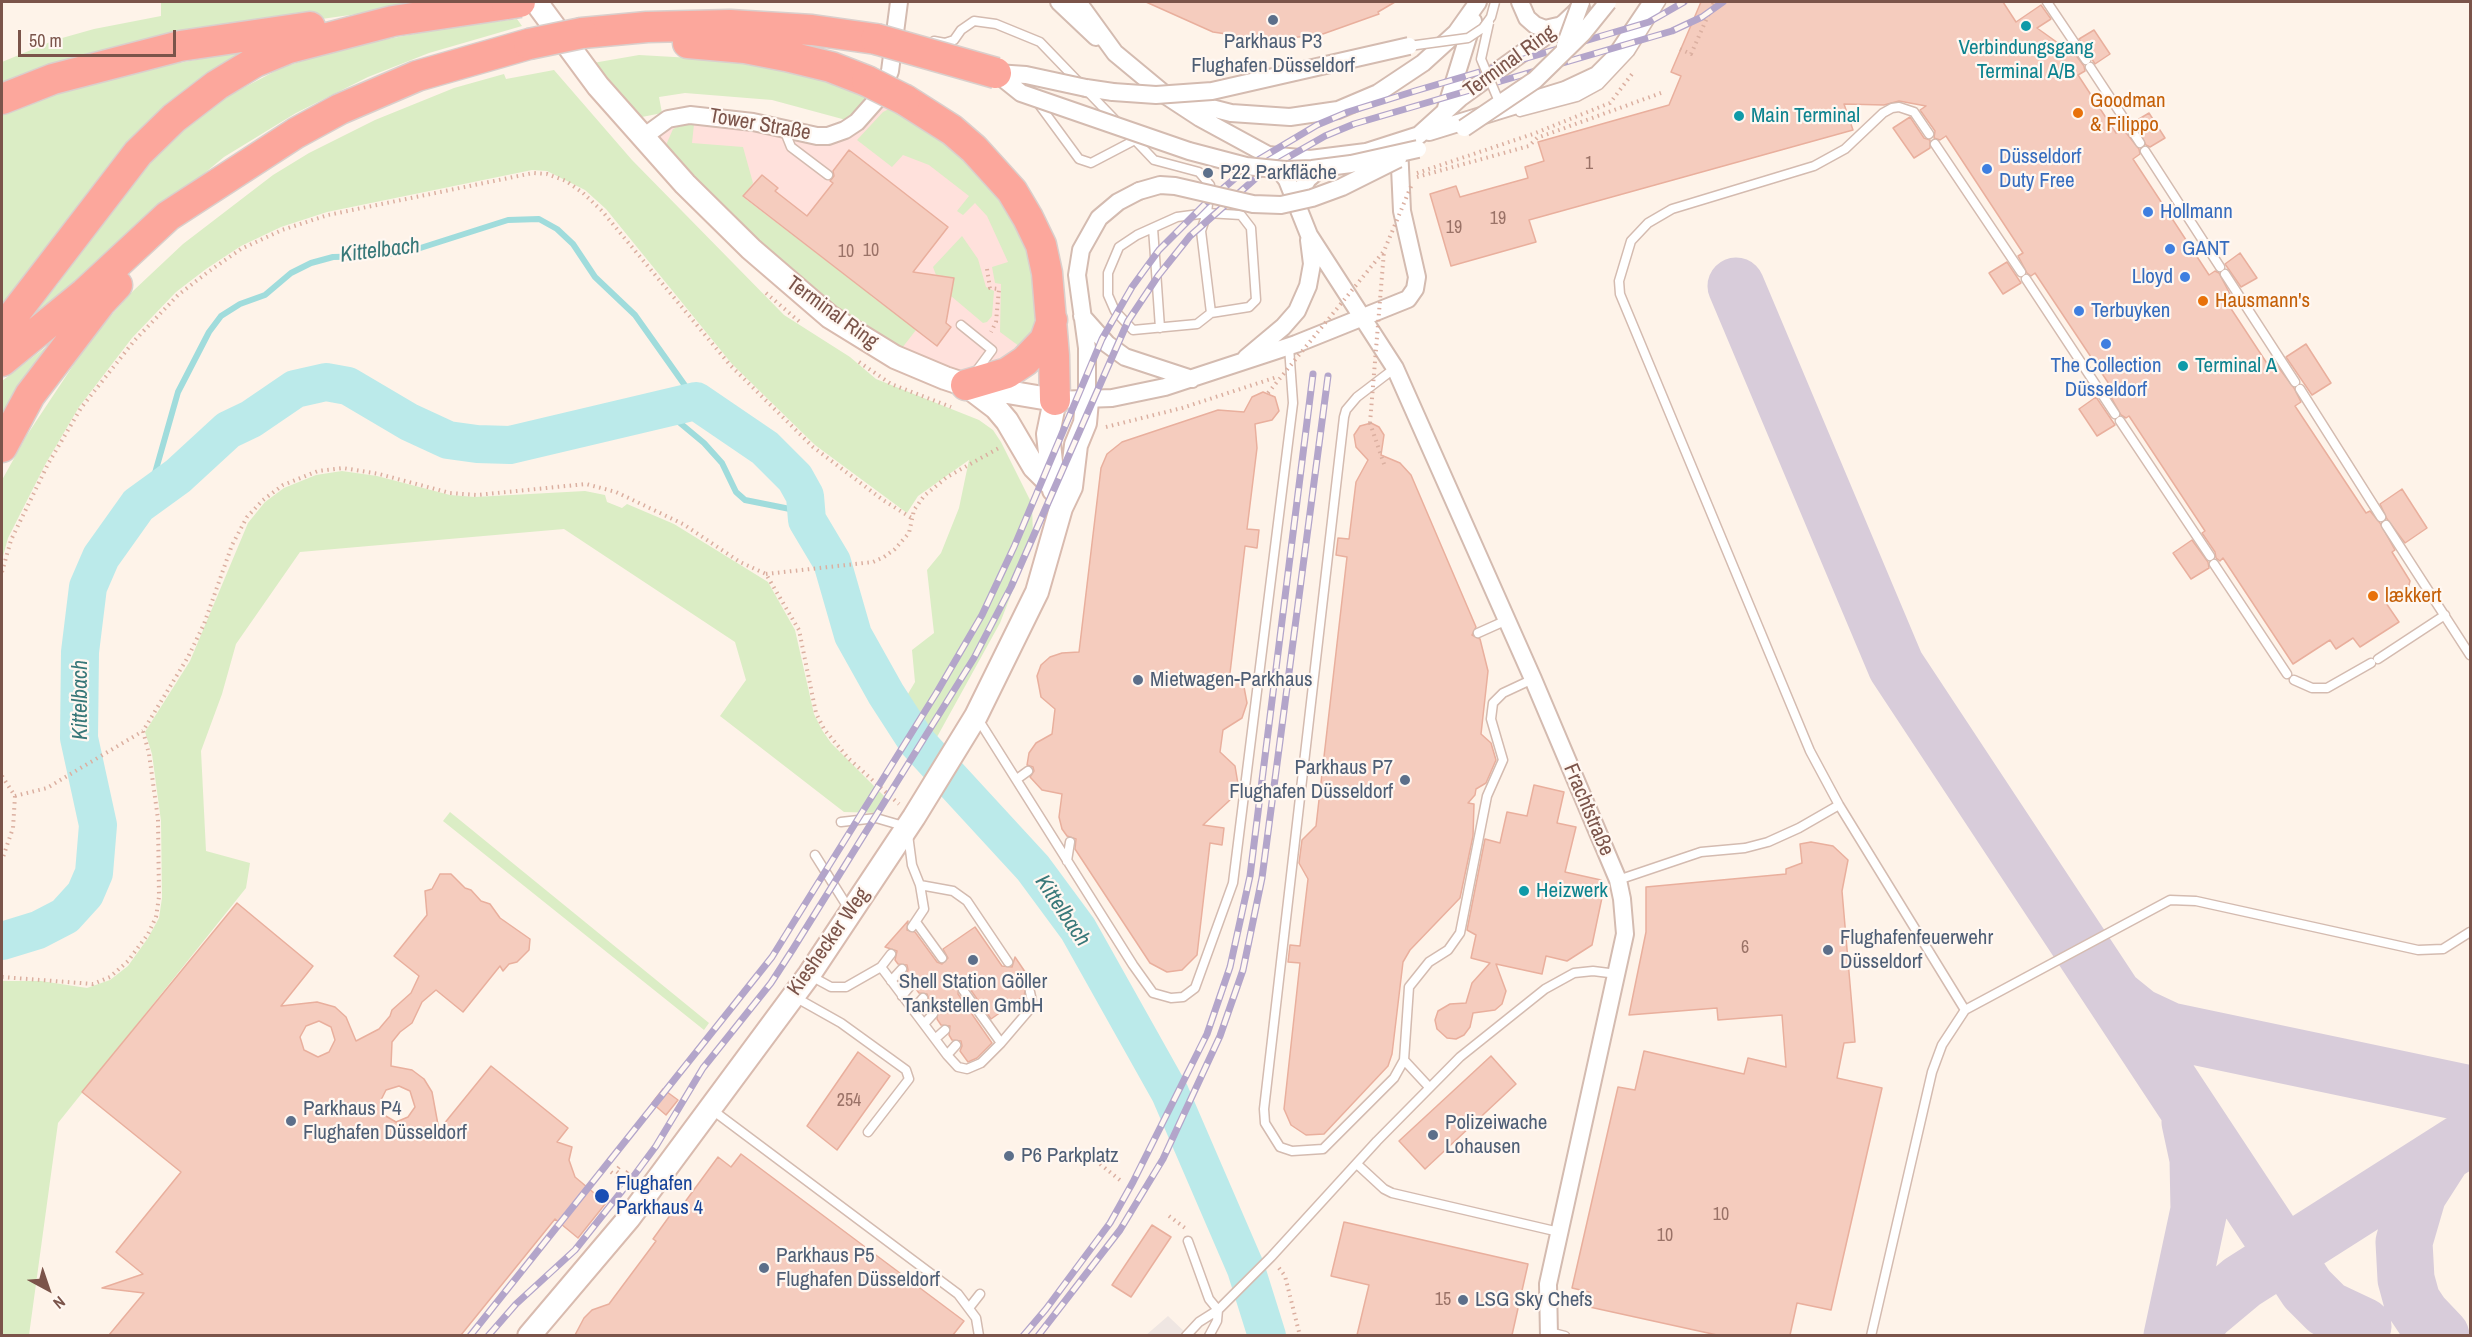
<!DOCTYPE html>
<html>
<head>
<meta charset="utf-8">
<style>
	body { margin:0 }
	#map { position:relative; width:2472px; height:1337px; overflow:hidden; background:#fef3e9; font-family:"Archivo Narrow",sans-serif }
	canvas { display:block }
	.frame { position:absolute; inset:0; border:3px solid #7b544a; pointer-events:none }
	.north { position:absolute; left:18px; top:1259px; width:60px; height:60px; -webkit-text-stroke:4px #fff7f1; paint-order:stroke; rotate:140deg; font-size:16px; font-weight:700; line-height:24px; text-align:center; color:#7b544a }
	.north::after { content:''; display:block; margin:auto; width:21px; height:27px; background:#7b544a; clip-path:polygon(50% 0,100% 100%,50% 72%,0 100%) }
	.scale { position:absolute; left:18px; top:30px; width:158px; height:27px; box-sizing:border-box; border:3px solid #7b544a; border-top:0; padding-left:8px; font-size:18px; line-height:21px; white-space:nowrap; color:#7b544a; -webkit-text-stroke:4px #fff7f1; paint-order:stroke }
</style>
</head>
<body>
<div id="map">
<canvas width="2472" height="1337"></canvas>
<div class="frame"></div>
<div class="north">N</div>
<div class="scale">50 m</div>
</div>
<script>
const ctx = document.querySelector('canvas').getContext('2d');
ctx.lineJoin = 'round';
function fill(path, color) { ctx.fillStyle = color; ctx.fill(path, 'evenodd'); }
const poly = rows => new Path2D(rows.map(r => 'M' + r).join(''));
function trace(path, color, width, dash) { ctx.strokeStyle = color; ctx.lineWidth = width; ctx.lineCap = dash ? 'butt' : 'round'; ctx.setLineDash(dash || []); ctx.stroke(path); }
function write(font, color, halo, rows, align = 'center') {
  ctx.font = font + ' "Archivo Narrow",sans-serif'; ctx.lineWidth = 4.5; ctx.setLineDash([]); ctx.textBaseline = 'middle'; ctx.strokeStyle = halo; ctx.fillStyle = color; for (const [text, x, y, turn = 0] of rows) {
    ctx.save(); ctx.translate(x, y); ctx.rotate((+turn || 0) * Math.PI / 180); ctx.textAlign = isNaN(turn) ? turn : align; if (halo) ctx.strokeText(text, 0, 0); ctx.fillText(text, 0, 0); ctx.restore();
  }
}
const commercial = poly([
	[887,95,997,179,1036,346,966,377,870,337,658,150,660,133,682,119,821,141]
]);
const industrial = poly([
	[1168,1316,1188,1335,1145,1336]
]);
const green = poly([
	[161,2,443,2,207,35,2,90,2,62,55,40,94,29,161,16],
	[517,19,522,26,429,53,368,77,296,113,224,157,26,322,58,284,126,187,190,123,228,96,281,68,345,47,441,29],
	[245,51,230,71,2,318,2,114,71,88,135,71],
	[639,55,762,62,811,73,869,97,846,120,772,100,685,93,659,97,662,113,642,117,634,114,593,63],
	[554,70,632,160,784,315,850,357,876,379,979,420,993,430,1001,442,1032,504,1033,538,1000,623,932,746,902,704,915,682,912,650,934,633,927,570,941,553,959,508,969,460,918,496,907,513,815,445,732,364,606,209,585,190,547,171,532,170,327,212,281,227,241,246,206,269,176,292,132,338,79,407,46,463,8,538,2,560,2,480,27,435,82,352,109,318,133,291,183,244,273,175,309,153,375,120,454,88,504,74,506,79],
	[893,107,966,158,1009,210,1028,252,1039,309,1035,331,1023,349,1000,332,1001,284,995,283,992,267,1008,262,987,216,975,203,963,215,957,211,969,196,929,165,903,155,892,167,857,140,883,112],
	[687,123,694,124,692,143,743,147,753,183,743,197,867,292,873,293,871,296,886,307,888,304,899,312,897,315,916,330,902,348,840,313,754,241,668,151,666,145,673,129],
	[962,236,978,259,986,287,994,291,992,316,987,322,983,323,951,296,953,278,936,275,933,267],
	[64,333,2,423,2,381],
	[342,471,377,476,450,495,475,497,585,491,605,495,607,502,622,508,627,504,674,524,768,582,795,630,814,714,822,730,831,743,888,800,881,813,844,812,720,716,746,680,735,642,564,529,300,552,236,644,222,694,201,751,206,851,250,863,246,888,58,1123,29,1335,2,1335,2,981,41,981,87,988,110,980,128,966,148,938,159,918,162,898,161,821,152,754,145,732,190,661,248,523,265,502,284,488,316,475],
	[450,812,709,1023,704,1030,443,821]
]);
const stream = poly([
	[662,408,704,443,722,463,736,492,745,500,790,509,807,520],
	[149,494,178,392,209,332,221,316,240,304,265,295,291,273,311,263,333,257,372,256,411,251,508,220,539,219,557,229,573,244,595,277,635,315,696,401]
]);
const river = poly([
	[2,941,38,930,65,916,85,894,94,873,98,825,79,738,80,652,88,587,101,557,138,505,178,476,228,430,251,419,295,389,326,382,348,386,409,422,448,440,477,444,510,445,696,401,765,448,795,478,805,496,807,520,832,562,853,635,886,694,917,742,1033,868,1078,929,1170,1093,1246,1269,1267,1336]
]);
const taxiway = poly([
	[1736,286,1896,666,2307,1289,2327,1309,2363,1326],
	[2117,999,2138,1016,2170,1031,2470,1094],
	[2172,1336,2199,1210,2198,1159,2190,1122],
	[2187,1336,2206,1312,2242,1282,2470,1137],
	[2441,1336,2422,1316,2412,1301,2406,1279,2404,1242,2418,1194,2443,1155]
]);
const building = poly([
	[1146,2,1395,2,1378,12,1379,14,1320,35,1266,40,1213,32,1146,2],
	[1701,2,2003,2,2016,22,2041,5,2051,19,2037,28,2065,48,2069,46,2084,66,2085,71,2078,75,2116,133,2123,129,2139,149,2140,154,2133,159,2209,275,2215,271,2219,273,2230,294,2224,298,2270,368,2276,364,2294,388,2301,402,2295,406,2366,513,2370,511,2380,523,2395,550,2392,552,2410,581,2408,589,2386,603,2399,622,2360,647,2353,638,2336,649,2330,640,2293,664,2223,558,2220,561,2216,558,2215,552,2202,533,2205,531,2129,416,2126,418,2121,415,2107,390,2111,387,2035,273,2031,276,2027,273,2018,256,2023,253,1946,136,1940,140,1934,138,1935,131,1920,110,1926,106,1899,101,1884,105,1844,104,1853,130,1529,220,1536,242,1451,266,1430,194,1456,186,1460,197,1528,178,1525,167,1544,161,1538,142,1669,105,1681,76,1671,72,1701,2],
	[2094,30,2110,54,2095,64,2079,39,2094,30],
	[2149,113,2165,138,2150,147,2146,145,2134,122,2149,113],
	[1910,117,1924,138,1930,140,1930,148,1914,158,1893,128,1910,117],
	[849,150,948,227,913,272,954,278,946,323,951,327,937,346,743,196,762,175,778,188,775,191,807,216,833,183,830,181,834,176,833,171,849,150],
	[2240,253,2257,278,2241,287,2225,264,2240,253],
	[2007,262,2021,283,2003,294,1989,273,2007,262],
	[2306,344,2331,383,2312,395,2286,357,2306,344],
	[1263,392,1275,397,1279,411,1272,420,1255,424,1257,448,1247,529,1259,530,1257,548,1245,546,1230,673,1244,687,1247,703,1242,718,1223,730,1220,752,1235,766,1238,784,1230,800,1203,825,1224,828,1222,845,1210,843,1197,955,1182,970,1167,972,1150,963,1075,849,1076,839,1067,836,1062,829,1059,817,1062,794,1042,790,1030,777,1034,771,1033,767,1027,765,1029,753,1036,743,1052,734,1055,709,1041,697,1037,676,1041,665,1050,657,1062,653,1079,652,1101,468,1107,454,1122,442,1218,410,1244,412,1252,397,1263,392],
	[2096,397,2115,425,2097,436,2079,409,2096,397],
	[1371,423,1379,427,1384,435,1381,455,1400,463,1411,475,1476,627,1472,635,1480,639,1488,671,1481,734,1491,743,1496,760,1486,783,1476,789,1475,795,1468,803,1474,804,1473,836,1460,898,1410,950,1403,962,1392,1054,1388,1066,1324,1134,1306,1135,1291,1125,1284,1109,1300,963,1288,962,1290,945,1300,946,1308,879,1299,863,1302,840,1316,826,1347,557,1336,555,1338,538,1349,539,1356,482,1368,460,1356,447,1354,435,1360,426,1371,423],
	[2402,489,2427,528,2405,543,2387,519,2380,504,2402,489],
	[2192,540,2208,562,2209,568,2191,579,2173,553,2192,540],
	[1534,785,1564,792,1557,823,1576,827,1565,872,1601,880,1600,887,1604,888,1592,945,1567,961,1546,956,1542,974,1496,964,1506,991,1502,1004,1495,1010,1473,1013,1470,1027,1464,1035,1456,1039,1447,1038,1437,1029,1435,1020,1438,1011,1450,1004,1466,1003,1472,983,1490,963,1471,958,1476,935,1467,930,1485,839,1500,843,1507,812,1527,816,1534,785],
	[1811,842,1833,846,1848,860,1842,891,1855,1042,1844,1043,1837,1078,1882,1088,1831,1310,1797,1303,1790,1335,1717,1335,1585,1306,1589,1292,1572,1288,1618,1087,1635,1090,1644,1051,1744,1074,1748,1058,1786,1067,1782,1015,1718,1020,1717,1008,1629,1015,1646,932,1646,887,1786,874,1786,869,1802,863,1800,844,1811,842],
	[440,874,451,874,465,888,471,890,481,901,490,904,500,918,530,939,529,950,517,962,509,964,503,971,500,966,463,1012,436,990,422,1002,412,1023,400,1032,392,1042,391,1066,412,1070,424,1079,432,1092,439,1130,491,1066,568,1128,557,1142,572,1147,569,1160,575,1177,606,1203,578,1238,555,1219,461,1335,109,1335,144,1293,102,1288,143,1274,116,1252,181,1172,82,1092,237,903,313,966,281,1006,317,1002,335,1007,346,1017,356,1041,379,1029,390,1016,392,1010,411,993,419,976,394,956,427,915,425,891,432,889,440,874],
	[319,1021,331,1027,335,1040,329,1052,318,1057,304,1050,300,1037,306,1026,319,1021],
	[399,1086,410,1091,415,1107,408,1117,396,1122,384,1115,380,1102,386,1090,399,1086],
	[908,921,907,930,915,932,937,962,942,964,948,958,943,949,975,927,1002,966,1012,967,1015,957,1036,988,1026,987,1024,996,991,1019,968,986,959,985,958,994,992,1043,977,1058,968,1062,960,1051,962,1046,961,1041,952,1040,949,1035,950,1026,941,1025,937,1019,938,1010,930,1009,926,1004,929,999,927,994,919,993,916,989,918,984,916,980,908,979,906,975,908,970,907,965,898,964,895,960,897,951,885,947,908,921],
	[858,1052,890,1076,837,1150,807,1126,858,1052],
	[1491,1056,1516,1084,1425,1169,1399,1141,1491,1056],
	[663,1089,678,1100,666,1115,652,1103,663,1089],
	[741,1154,964,1321,953,1335,575,1335,584,1318,592,1310,609,1304,656,1241,653,1239,679,1203,682,1206,718,1157,731,1167,741,1154],
	[1344,1222,1528,1264,1512,1335,1357,1335,1369,1285,1331,1276,1344,1222],
	[1152,1225,1171,1237,1131,1297,1112,1285,1152,1225]
]);
const path = poly([
	[1680,49,1691,54,1714,2],
	[1417,173,1533,134,1610,103,1632,74],
	[1417,177,1529,146,1537,138,1661,93],
	[987,269,990,288,999,289,996,322,991,332],
	[766,293,801,323],
	[859,362,891,384,951,407],
	[1370,423,1385,467],
	[1106,427,1182,408,1277,377],
	[2,572,11,540,48,464,81,408,134,341,178,295,208,272,241,249,282,230,328,215,533,173,547,174,566,181,583,193,602,211,730,365,813,447,883,500,913,519],
	[766,574,873,562,884,557,895,549,909,533,914,510,924,496,947,477,999,448],
	[2,776,15,796,13,828,2,860],
	[15,796,47,788,143,731],
	[2,977,93,984,110,977,128,961,148,934,156,917,159,897,158,819,149,754,143,731,188,657,204,624,232,545,247,517,263,500,283,485,318,471,343,468,379,474,450,493,477,495,586,484,616,492,683,524,740,562,766,574,799,630,816,713,824,729,849,759,899,804],
	[1100,1164,1121,1181],
	[619,1167,616,1171,631,1183],
	[611,1172,623,1181],
	[623,1177,629,1170,627,1169],
	[608,1201,614,1206],
	[1169,1216,1185,1228],
	[1279,1268,1285,1276,1300,1336]
]);
const lane = poly([
	[2047,2,2086,60],
	[934,41,945,43,954,40,961,30,974,21,996,24,1040,42,1118,123],
	[2090,67,2140,143],
	[1012,81,1024,84,1079,159,1091,163,1135,140,1154,160,1199,172,1210,185,1207,213,1177,217,1137,235,1119,247,1108,273,1108,295,1115,311,1133,330,1197,324,1211,313,1249,307,1256,300,1251,228,1241,215,1207,213,1201,231,1211,313],
	[1520,112,1577,97,1599,85,1630,52,1661,2],
	[783,127,791,147,828,175],
	[1929,134,1914,112,1899,107,1892,108,1883,113,1845,149,1814,166,1672,209,1648,223,1631,241,1619,281,1620,294,1810,751,1839,805,1965,1010],
	[1935,144,2021,272],
	[2145,151,2220,267],
	[1153,228,1160,328],
	[2225,274,2295,382],
	[2026,279,2115,414],
	[961,325,992,350,975,373],
	[1395,368,1357,397,1346,410,1344,417,1264,1109,1265,1123,1280,1147,1292,1151,1323,1149,1394,1078,1404,1060,1409,987,1429,962,1448,950,1460,933,1487,796,1503,760,1491,719,1493,703,1503,693,1533,679],
	[2300,389,2381,517],
	[2120,421,2210,556],
	[2386,525,2470,655],
	[2214,564,2287,674],
	[1478,633,1507,620],
	[2378,659,2445,615],
	[2294,680,2312,688,2327,688,2371,663],
	[978,719,1133,965,1153,993,1171,998,1183,997,1195,988,1233,883,1293,403,1289,347],
	[1017,779,1028,771],
	[841,822,876,818,907,827,912,865,920,885,924,909,912,927],
	[815,855,849,909],
	[1067,861,1070,842],
	[1618,880,1701,852,1745,848,1768,842,1799,828,1839,805],
	[920,885,953,891,967,901,1008,962],
	[916,922,942,958],
	[881,967,947,1055,958,1067,967,1069,981,1063,1001,1043,963,990],
	[809,975,831,987,846,987,881,967,891,954],
	[891,981,902,969],
	[793,996,841,1023,906,1070,909,1079,868,1132],
	[902,996,912,984],
	[913,1010,923,998],
	[924,1024,933,1014],
	[935,1039,945,1030],
	[1001,1043,1030,1009,1032,1001,1030,992],
	[947,1055,956,1045],
	[1404,1060,1429,1087],
	[711,1109,958,1294,976,1318,979,1336],
	[1358,1165,1384,1189,1392,1193,1559,1232],
	[1188,1241,1209,1299,1218,1310],
	[969,1308,980,1294],
	[1549,1332,1565,1336],
	[1186,1336,1199,1322,1218,1310,1271,1257,1377,1141,1460,1057,1545,989,1574,973,1593,971,1617,974],
	[1209,1336,1217,1321,1218,1310],
	[1871,1336,1932,1072,1942,1045,1965,1010,2170,900,2196,901,2418,950,2443,949,2470,932]
]);
const street = poly([
	[1059,2,1096,37],
	[1078,2,1115,53,1168,97,1200,118,1268,155,1310,159,1366,152,1419,135,1460,98,1564,23,1581,7],
	[1520,2,1527,18,1535,25,1545,29,1558,26],
	[1086,88,1113,92],
	[1180,100,1231,113,1290,117,1338,110,1378,93,1423,63,1456,33,1478,2],
	[1446,108,1473,21],
	[1429,132,1565,90,1597,75,1615,57,1652,2],
	[642,138,668,119,690,115,753,122,817,136,828,136,845,130,857,122,880,96,890,71,899,2],
	[1268,155,1287,180,1309,235,1395,368,1533,679,1618,880,1622,899,1625,934,1548,1284,1549,1336],
	[1298,208,1301,190,1308,179,1327,163],
	[1082,316,1107,344,1125,357,1192,379],
	[1246,358,1283,327,1297,311,1308,286,1312,264,1309,240],
	[1055,400,1112,398,1165,387,1296,344,1408,299,1415,289,1417,277,1402,211,1399,146],
	[1087,401,1087,348,1077,275,1081,250,1099,218,1118,202,1139,191]
]);
const secondary = poly([
	[536,2,598,86,685,184,751,249,830,317,895,357,945,378,966,385,1055,400],
	[971,389,996,408,1007,421,1034,467,1052,485],
	[1054,490,1048,434,1055,400],
	[529,1336,629,1218,809,975,914,817,976,716,1037,592,1061,508,1071,487,1076,445,1085,423,1087,401]
]);
const highway = poly([
	[582,33,647,27,730,25,812,30,876,39],
	[688,43,745,48,786,56,831,67,867,81],
	[2,99,53,79,180,46,310,27],
	[905,100,952,130,974,149,1012,191,1028,218,1041,245,1047,273,1054,356,1055,400],
	[2,330,138,153,174,118,217,85,255,62,289,48,393,21,507,4],
	[2,361,85,293,168,216,296,133,340,109,417,76,529,44],
	[966,385,1007,373,1025,361,1045,340,1052,320],
	[2,447,30,395,101,302,117,285]
]);
const rail = poly([
	[470,1336,772,957,937,692,982,615,1014,547,1102,339,1132,287,1159,250,1206,203,1253,163,1317,125,1348,112,1415,91,1649,22,1684,2],
	[488,1336,516,1304,575,1250,633,1177,656,1146,703,1068,771,983,793,949,974,658,1011,587,1128,321,1158,276,1190,236,1264,171,1325,136,1354,124,1672,31,1702,17,1723,2],
	[1023,1336,1046,1309,1110,1223,1133,1182,1207,1034,1230,967,1250,876,1313,374],
	[1038,1336,1120,1230,1163,1159,1220,1036,1243,970,1262,878,1328,376]
]);
const pathBridge = poly([
	[1268,393,1384,251,1412,184],
	[1370,423,1384,251]
]);
const laneBridge = poly([
	[1489,23,1481,59,1500,104],
	[1409,46,1468,38,1483,28,1491,17,1495,2]
]);
const streetBridge = poly([
	[1565,46,1581,2],
	[996,73,1021,93,1189,151,1246,166,1285,170,1312,169,1351,164,1418,149],
	[996,73,1026,75,1086,88],
	[1113,92,1156,95,1212,91,1409,46],
	[1464,128,1535,80,1583,33,1608,2],
	[1139,191,1160,185,1175,186,1253,204,1281,205,1312,198,1342,187,1398,159]
]);
const highwayBridge = poly([
	[507,4,520,2],
	[876,39,996,73],
	[529,44,582,33],
	[867,81,905,100]
]);
const markers = [
	[1273,20,6,"#5c6f8a"],
	[2026,26,6,"#0f9aa8"],
	[2078,113,6,"#e8710a"],
	[1739,116,6,"#0f9aa8"],
	[1987,169,6,"#3f7fe0"],
	[1208,173,6,"#5c6f8a"],
	[2148,212,6,"#3f7fe0"],
	[2170,249,6,"#3f7fe0"],
	[2185,277,6,"#3f7fe0"],
	[2203,301,6,"#e8710a"],
	[2079,311,6,"#3f7fe0"],
	[2106,344,6,"#3f7fe0"],
	[2183,366,6,"#0f9aa8"],
	[2373,596,6,"#e8710a"],
	[1138,680,6,"#5c6f8a"],
	[1405,780,6,"#5c6f8a"],
	[1524,891,6,"#0f9aa8"],
	[1828,950,6,"#5c6f8a"],
	[973,960,6,"#5c6f8a"],
	[291,1121,6,"#5c6f8a"],
	[1433,1135,6,"#5c6f8a"],
	[1009,1156,6,"#5c6f8a"],
	[602,1196,8,"#1a4fb4"],
	[764,1268,6,"#5c6f8a"],
	[1463,1300,6,"#5c6f8a"]
];
const numberNames = [
	["1",1589,164],
	["19",1498,219],
	["19",1454,228],
	["10",871,251],
	["10",846,252],
	["6",1745,948],
	["254",849,1101],
	["10",1721,1215],
	["10",1665,1236],
	["15",1443,1300]
];
const serviceNames = [
	["Parkhaus P3",1273,42,"center"],
	["Flughafen Düsseldorf",1273,66,"center"],
	["P22 Parkfläche",1220,173],
	["Mietwagen-Parkhaus",1150,680],
	["Parkhaus P7",1393,768,"right"],
	["Flughafen Düsseldorf",1393,792,"right"],
	["Flughafenfeuerwehr",1840,938],
	["Düsseldorf",1840,962],
	["Shell Station Göller",973,982,"center"],
	["Tankstellen GmbH",973,1006,"center"],
	["Parkhaus P4",303,1109],
	["Flughafen Düsseldorf",303,1133],
	["Polizeiwache",1445,1123],
	["Lohausen",1445,1147],
	["P6 Parkplatz",1021,1156],
	["Parkhaus P5",776,1256],
	["Flughafen Düsseldorf",776,1280],
	["LSG Sky Chefs",1475,1300]
];
const cultureNames = [
	["Verbindungsgang",2026,48,"center"],
	["Terminal A/B",2026,72,"center"],
	["Main Terminal",1751,116],
	["Terminal A",2195,366],
	["Heizwerk",1536,891]
];
const streetNames = [
	["Terminal Ring",1510,62,-36],
	["Tower Straße",760,125,10],
	["Terminal Ring",832,313,36],
	["Frachtstraße",1588,810,67],
	["Kieshecker Weg",829,942,-55]
];
const foodNames = [
	["Goodman",2090,101],
	["& Filippo",2090,125],
	["Hausmann's",2215,301],
	["lækkert",2385,596]
];
const shopNames = [
	["Düsseldorf",1999,157],
	["Duty Free",1999,181],
	["Hollmann",2160,212],
	["GANT",2182,249],
	["Lloyd",2173,277,"right"],
	["Terbuyken",2091,311],
	["The Collection",2106,366,"center"],
	["Düsseldorf",2106,390,"center"]
];
const transitNames = [
	["Flughafen",616,1184],
	["Parkhaus 4",616,1208]
];
const waterNames = [
	["Kittelbach",380,251,-7],
	["Kittelbach",81,700,-90],
	["Kittelbach",1062,911,56]
];
fill(commercial, '#ffe1dc');
fill(industrial, '#efe6e2');
fill(green, '#dbedc5');
trace(stream, '#a0dcdc', 6);
trace(river, '#bbeaea', 38);
trace(taxiway, '#d8ccda', 57);
fill(building, '#f5ccbe');
trace(building, '#e9af9d', 1.5);
trace(lane, '#d4bbb0', 11);
trace(street, '#d4bbb0', 20);
trace(secondary, '#d9bbaf', 26);
trace(highway, '#dacfcc', 33);
trace(path, '#dbafa0', 4, [1.5, 4.5]);
trace(lane, '#fff', 8);
trace(street, '#fff', 16);
trace(secondary, '#fff', 22);
trace(highway, '#fca79c', 30);
trace(rail, '#b3a5ca', 7);
trace(rail, '#fff7f1', 4.5, [14]);
trace(laneBridge, '#d4bbb0', 11, []);
trace(streetBridge, '#d4bbb0', 20, []);
trace(highwayBridge, '#dacfcc', 33, []);
trace(pathBridge, '#dbafa0', 4, [1.5, 4.5]);
trace(laneBridge, '#fff', 8);
trace(streetBridge, '#fff', 16);
trace(highwayBridge, '#fca79c', 30);
for (const [x, y, r, color] of markers) { const dot = new Path2D(); dot.arc(x, y, r, 0, 2 * Math.PI); ctx.fillStyle = color; ctx.fill(dot); trace(dot, '#fff7f1', 2); }
write('18px', '#9a7267', null, numberNames);
write('21px', '#4e5e75', '#fff7f1', serviceNames, 'left');
write('21px', '#0d838f', '#fff7f1', cultureNames, 'left');
write('21px', '#7b544a', '#fff7f1', streetNames);
write('21px', '#c56008', '#fff7f1', foodNames, 'left');
write('21px', '#366cbe', '#fff7f1', shopNames, 'left');
write('21px', '#164399', '#fff7f1', transitNames, 'left');
write('italic 22px', '#387879', '#fff7f1', waterNames);
</script>
</body>
</html>
